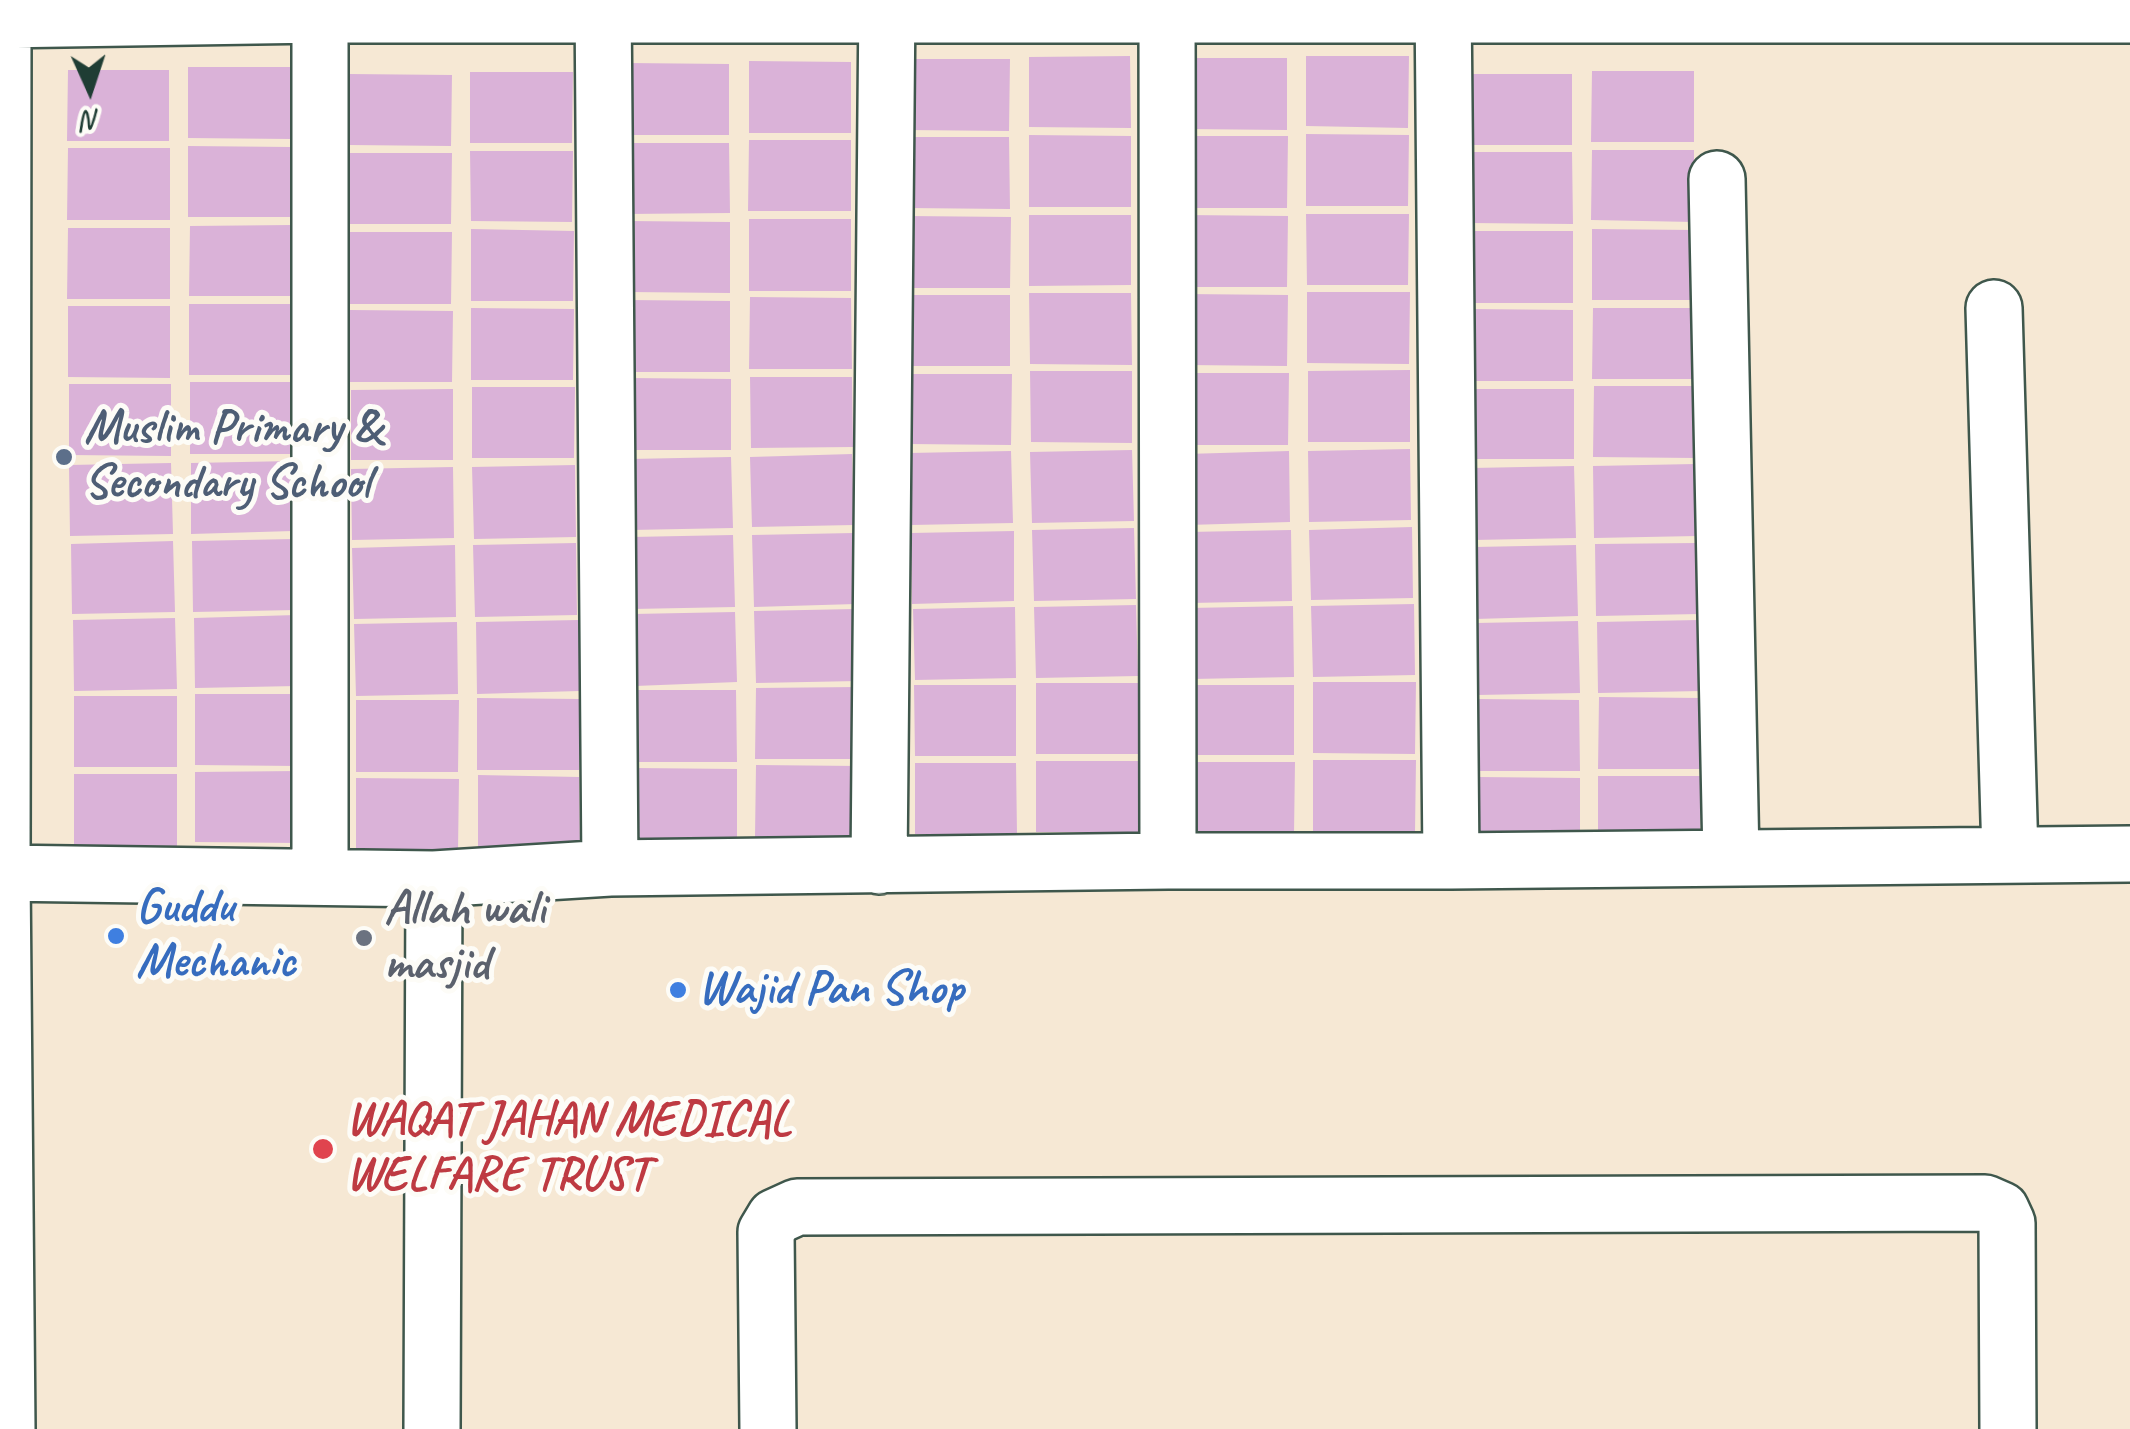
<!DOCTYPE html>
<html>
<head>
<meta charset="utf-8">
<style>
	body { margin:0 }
	#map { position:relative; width:2130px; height:1429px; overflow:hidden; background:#f6e8d4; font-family:Caveat,sans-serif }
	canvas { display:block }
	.north { position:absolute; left:40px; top:40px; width:100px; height:100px; -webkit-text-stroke:8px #fdfcf7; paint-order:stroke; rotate:177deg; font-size:28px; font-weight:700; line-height:40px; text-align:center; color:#1f3d34 }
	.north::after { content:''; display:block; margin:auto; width:35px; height:45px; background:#1f3d34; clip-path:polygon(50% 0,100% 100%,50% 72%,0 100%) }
</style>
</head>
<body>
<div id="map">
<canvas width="2130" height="1429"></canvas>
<div class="north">N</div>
</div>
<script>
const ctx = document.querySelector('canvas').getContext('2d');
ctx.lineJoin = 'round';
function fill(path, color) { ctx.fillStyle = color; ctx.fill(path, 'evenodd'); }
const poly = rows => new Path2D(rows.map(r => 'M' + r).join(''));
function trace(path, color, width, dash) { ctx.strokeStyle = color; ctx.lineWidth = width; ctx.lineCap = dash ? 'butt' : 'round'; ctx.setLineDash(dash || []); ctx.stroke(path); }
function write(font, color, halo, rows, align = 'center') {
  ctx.font = font + ' Caveat,sans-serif'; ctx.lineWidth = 10; ctx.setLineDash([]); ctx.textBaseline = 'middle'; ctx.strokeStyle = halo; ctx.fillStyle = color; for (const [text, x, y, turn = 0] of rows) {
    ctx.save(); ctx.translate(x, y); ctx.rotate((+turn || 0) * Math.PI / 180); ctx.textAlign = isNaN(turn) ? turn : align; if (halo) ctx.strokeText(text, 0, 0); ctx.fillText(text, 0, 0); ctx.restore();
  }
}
const building = poly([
	[1130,56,1131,128,1029,127,1029,57],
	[1306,56,1409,56,1408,128,1306,126],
	[1184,58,1287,58,1287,130,1185,129],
	[907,59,1010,59,1009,131,907,130],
	[749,61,851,62,851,133,749,133],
	[627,63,729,64,729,135,628,135],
	[188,67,291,67,291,139,188,138],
	[68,70,169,70,169,141,67,141],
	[1592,71,1694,71,1694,142,1591,142],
	[470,72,573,72,572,143,470,143],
	[349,74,452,75,451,146,349,145],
	[1470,74,1572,74,1572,145,1470,145],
	[1306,134,1409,135,1408,206,1306,206],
	[1029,135,1131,136,1131,207,1029,207],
	[1185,136,1288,136,1287,208,1185,208],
	[907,137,1009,137,1010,209,908,208],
	[749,140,851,140,851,211,748,211],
	[628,143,729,143,730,213,628,214],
	[188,146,291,147,290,217,188,217],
	[68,148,170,148,170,220,67,220],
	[1592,150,1694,150,1694,222,1591,220],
	[470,151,573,151,572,222,471,221],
	[1471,152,1572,152,1573,224,1470,223],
	[349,153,452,153,451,224,349,224],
	[1306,214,1409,214,1408,285,1307,285],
	[1029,215,1131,215,1131,285,1029,286],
	[1185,215,1288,216,1287,287,1185,287],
	[908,216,1011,217,1010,288,908,288],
	[749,219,851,219,851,291,749,291],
	[628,221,730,222,730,293,628,292],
	[291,225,290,296,189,296,190,226],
	[68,228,170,228,170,299,67,299],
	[471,229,574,231,573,301,471,301],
	[1592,229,1694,230,1694,300,1592,300],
	[1471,231,1573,231,1573,303,1470,303],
	[349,232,452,232,451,304,349,304],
	[1307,292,1410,292,1409,364,1307,363],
	[1029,293,1131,293,1132,365,1030,364],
	[1185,294,1288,295,1287,366,1186,365],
	[908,295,1010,295,1010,366,908,366],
	[750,297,851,298,852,369,749,369],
	[628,300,730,301,730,372,628,372],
	[189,304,292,304,291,375,189,375],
	[68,306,170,306,170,378,68,377],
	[471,308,574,309,573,380,471,380],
	[1593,308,1694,308,1695,379,1592,379],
	[1471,309,1573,310,1573,381,1470,381],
	[350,310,453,311,452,382,350,382],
	[1410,370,1410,442,1308,442,1308,371],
	[1030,371,1132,371,1132,443,1031,442],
	[1186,373,1289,373,1288,445,1186,445],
	[909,374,1012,374,1011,445,909,444],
	[750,377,852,377,853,447,751,448],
	[629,378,731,379,731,450,629,450],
	[190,382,293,382,293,454,190,454],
	[69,384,171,384,171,456,69,455],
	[1594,386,1695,386,1696,458,1593,457],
	[472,387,575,387,574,458,472,458],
	[453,389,453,460,351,460,351,390],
	[1472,389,1574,389,1574,459,1471,459],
	[1410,449,1411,520,1309,522,1308,451],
	[1132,450,1134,521,1032,523,1030,452],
	[1011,451,1013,523,911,525,909,453],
	[1289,451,1290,522,1188,525,1186,454],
	[852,454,854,525,752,527,750,457],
	[731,457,733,528,631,530,629,459],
	[293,461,293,531,191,534,191,463],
	[171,463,173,534,70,536,69,465],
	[1695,464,1697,536,1594,538,1593,466],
	[575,465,576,537,474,539,472,467],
	[1574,466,1576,538,1473,540,1472,468],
	[453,467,454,538,352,540,351,469],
	[1412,527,1413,598,1311,600,1309,530],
	[1134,528,1136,599,1034,601,1032,530],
	[1291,530,1292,601,1190,603,1188,532],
	[1014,531,1014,601,912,604,911,533],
	[854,533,856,604,754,607,752,535],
	[733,535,735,607,632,609,631,537],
	[294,539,296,610,193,612,192,541],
	[173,541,175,612,72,614,71,544],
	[576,543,577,615,475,617,473,545],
	[1697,543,1699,614,1596,616,1595,544],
	[455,545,456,617,354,619,352,548],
	[1576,545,1578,616,1475,619,1474,547],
	[1414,604,1415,675,1313,677,1311,606],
	[1136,605,1138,676,1036,678,1034,607],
	[1293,606,1294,677,1192,679,1190,608],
	[1015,607,1016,678,915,680,913,609],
	[856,609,858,681,756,683,754,611],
	[735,612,737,682,635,686,633,614],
	[296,615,297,686,195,688,194,618],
	[175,618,177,689,74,691,73,620],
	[579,620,579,691,477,694,476,622],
	[1699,620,1701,691,1598,693,1597,622],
	[1578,621,1580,693,1477,695,1476,623],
	[457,622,458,694,356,696,354,624],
	[1313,682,1416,682,1415,754,1313,753],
	[1036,683,1138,683,1138,754,1036,754],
	[914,685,1016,685,1016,756,915,756],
	[1192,685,1294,685,1294,755,1192,755],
	[858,687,858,759,755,759,756,688],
	[634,690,736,690,737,762,635,762],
	[195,694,298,694,297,766,195,765],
	[74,696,177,696,177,767,74,767],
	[1599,697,1701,698,1701,769,1598,769],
	[477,698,580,699,579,770,477,770],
	[1477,699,1579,700,1580,771,1477,771],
	[356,700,459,700,458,772,356,772],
	[1313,760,1416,760,1415,832,1313,831],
	[1036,761,1138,761,1138,832,1036,832],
	[1192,762,1295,762,1294,834,1192,833],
	[915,763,1016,763,1017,834,915,834],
	[756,765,858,766,858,837,755,837],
	[635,768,737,769,737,839,634,839],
	[298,771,297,843,195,842,195,772],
	[74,774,177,774,177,846,74,845],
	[478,775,579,777,580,847,478,847],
	[1598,776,1701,776,1700,846,1598,846],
	[1478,777,1580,778,1580,849,1477,849],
	[356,778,459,779,458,850,356,850]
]);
const minor = poly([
	[603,0,610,868],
	[1167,0,1168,861],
	[1443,0,1451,861],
	[0,20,320,15,2130,15],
	[3,20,2,873,7,1429],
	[1717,179,1731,858],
	[1994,308,2010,855],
	[879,866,887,0],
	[0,873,434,879,610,868,1168,861,1451,861,2130,854],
	[320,877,320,0],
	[432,1429,434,879],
	[768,1429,766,1232,775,1217,797,1207,1985,1203,2001,1210,2007,1223,2008,1429]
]);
const markers = [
	[64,457,10,"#5c6f8a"],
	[116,936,10,"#3f7fe0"],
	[364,938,10,"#6b7280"],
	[678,990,10,"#3f7fe0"],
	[323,1149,12,"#e0444e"]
];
const serviceNames = [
	["Muslim Primary &",84,429],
	["Secondary School",84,484]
];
const shopNames = [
	["Guddu",136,908],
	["Mechanic",136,963],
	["Wajid Pan Shop",698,990]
];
const worshipNames = [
	["Allah wali",384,910],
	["masjid",384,965]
];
const healthNames = [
	["WAQAT JAHAN MEDICAL",346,1121],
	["WELFARE TRUST",346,1176]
];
fill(building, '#dab2d8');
trace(minor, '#3f574c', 60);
trace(minor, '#fff', 55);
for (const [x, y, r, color] of markers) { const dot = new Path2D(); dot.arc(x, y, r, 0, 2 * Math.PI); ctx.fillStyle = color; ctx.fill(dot); trace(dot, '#fdfcf7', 4); }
write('bold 48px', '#4e5e75', '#fdfcf7', serviceNames, 'left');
write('bold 48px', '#366cbe', '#fdfcf7', shopNames, 'left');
write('bold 48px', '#5b616d', '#fdfcf7', worshipNames, 'left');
write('bold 48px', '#be3a42', '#fdfcf7', healthNames, 'left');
</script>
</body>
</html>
